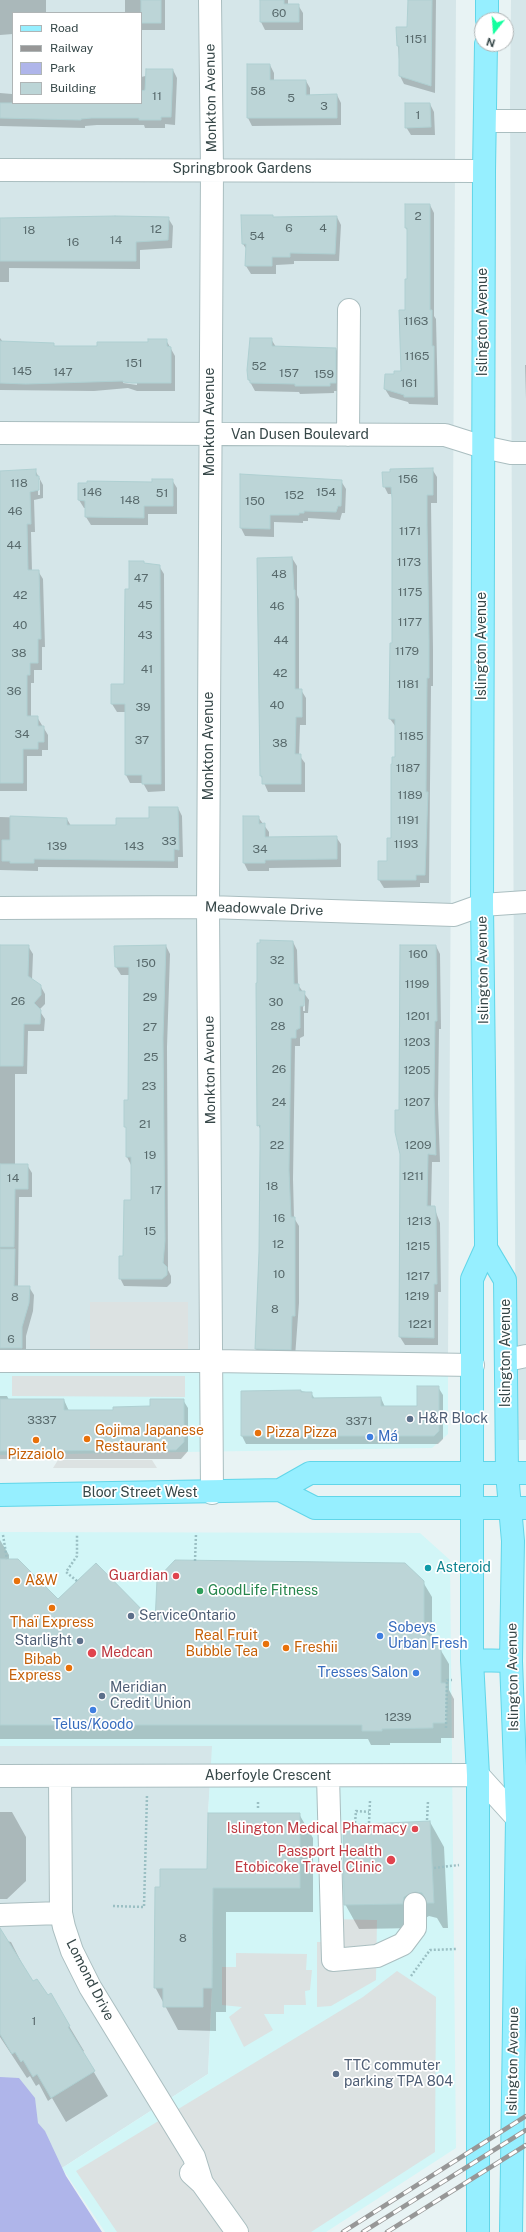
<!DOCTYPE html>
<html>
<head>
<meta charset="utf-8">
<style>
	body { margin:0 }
	#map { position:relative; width:526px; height:2232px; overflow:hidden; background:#e8f3f4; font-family:"Public Sans",sans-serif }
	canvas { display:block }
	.legend { position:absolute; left:12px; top:12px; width:130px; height:92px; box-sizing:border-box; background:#fff; border:1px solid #afb5b6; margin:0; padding:5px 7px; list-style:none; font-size:12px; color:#364748 }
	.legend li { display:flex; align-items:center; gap:8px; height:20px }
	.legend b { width:20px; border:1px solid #afb5b6 }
	.north { position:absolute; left:474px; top:12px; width:40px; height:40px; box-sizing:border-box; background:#fff; border:1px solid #afb5b6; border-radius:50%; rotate:197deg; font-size:11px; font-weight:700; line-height:16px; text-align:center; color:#364748 }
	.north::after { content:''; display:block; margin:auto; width:14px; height:18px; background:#14ff9f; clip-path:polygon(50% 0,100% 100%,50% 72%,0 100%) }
</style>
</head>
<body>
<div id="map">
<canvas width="526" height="2232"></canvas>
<ul class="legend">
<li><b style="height:5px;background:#96efff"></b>Road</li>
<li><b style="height:5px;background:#979797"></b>Railway</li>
<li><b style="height:11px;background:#afb5ea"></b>Park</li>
<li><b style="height:11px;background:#bcd5d7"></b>Building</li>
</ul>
<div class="north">N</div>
</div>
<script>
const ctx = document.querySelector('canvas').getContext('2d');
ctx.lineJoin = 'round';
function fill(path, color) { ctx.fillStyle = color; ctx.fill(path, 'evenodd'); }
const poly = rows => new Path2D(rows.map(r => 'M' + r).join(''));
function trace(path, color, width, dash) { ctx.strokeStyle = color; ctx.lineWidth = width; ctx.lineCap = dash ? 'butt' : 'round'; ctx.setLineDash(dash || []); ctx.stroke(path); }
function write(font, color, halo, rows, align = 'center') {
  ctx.font = font + ' "Public Sans",sans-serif'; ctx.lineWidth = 3.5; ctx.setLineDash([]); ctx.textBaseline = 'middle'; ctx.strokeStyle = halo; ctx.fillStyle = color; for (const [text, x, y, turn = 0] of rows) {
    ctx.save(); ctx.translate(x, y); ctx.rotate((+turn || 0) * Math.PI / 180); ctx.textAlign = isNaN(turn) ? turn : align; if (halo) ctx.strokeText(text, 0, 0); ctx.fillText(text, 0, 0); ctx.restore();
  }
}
const residential = poly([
	[0,0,456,0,448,1358,0,1359],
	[13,13,141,13,141,103,13,103],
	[511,0,526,0,526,1440,516,1440,510,100],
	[0,1746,213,1746,208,1813,213,1888,212,1988,208,2074,62,2168,0,2106]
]);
const commercial = poly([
	[448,1358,448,1434,432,1448,0,1455,0,1360],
	[0,1532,420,1533,450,1560,456,2148,326,2232,105,2232,62,2168,208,2074,212,1988,213,1888,207,1888,208,1813,212,1746,0,1746]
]);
const green = poly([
	[0,2077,19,2078,35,2098,38,2123,45,2131,66,2176,102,2232,0,2232]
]);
const parking = poly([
	[90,1302,188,1302,188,1354,90,1355],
	[12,1376,185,1376,185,1397,12,1396],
	[58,1460,152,1460,157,1468,53,1468],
	[329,1919,377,1920,376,1980,331,2006,317,2007,317,1942,329,1942],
	[236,1953,307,1954,306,1970,312,1970,310,1990,305,1991,306,2005,284,2005,284,2014,264,2014,273,2030,244,2047,229,2017,242,2007,222,2005,222,1967,236,1967],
	[397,1971,436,1997,435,2152,311,2232,117,2232,76,2171,363,1997]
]);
const shadow = poly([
	[0,0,46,0,46,13,13,13,13,34,0,35],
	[125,0,165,0,165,30,141,30,141,13,125,13],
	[261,0,288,0,288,5,298,5,303,13,303,30,265,30,261,22],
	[409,0,436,0,435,93,404,84,400,76,397,28,408,28],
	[270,65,274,73,274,81,306,81,310,88,310,95,337,95,341,103,341,125,252,126,248,118],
	[173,70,177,78,175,125,165,124,165,128,145,128,144,125,97,125,85,126,85,128,0,126,0,93,12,94,13,91,13,103,141,103,141,77],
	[430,104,434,112,435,135,411,135,406,127],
	[406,205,430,205,434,213,434,316,436,319,438,405,409,404,408,402,390,397,385,389,395,375,402,372,408,280,408,232,406,228],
	[337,217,341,225,339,261,294,261,294,264,276,265,276,274,251,274,246,266,247,250,243,244],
	[168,218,173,226,172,248,140,250,140,269,9,268,9,282,0,282,0,219],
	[0,338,3,342,53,344,55,347,98,347,149,343,166,340,175,356,175,391,137,391,128,388,94,391,0,390],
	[123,381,137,383,137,385,123,383],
	[271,339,276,347,336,349,340,357,340,391,334,391,334,393,300,394,299,392,255,391,249,380],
	[525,365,526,365,526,399],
	[432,469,437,477,437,503,431,503,433,649,433,686,431,686,429,883,420,883,420,887,384,888,379,880,388,862,392,839,396,727,390,719,393,644,392,494,388,494,384,486],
	[35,470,43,485,43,498,34,500,35,532,31,532,32,571,38,571,43,579,45,647,42,647,42,670,34,670,34,683,31,683,31,717,37,717,48,735,48,750,42,750,42,756,27,756,27,791,0,791,0,472],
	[38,478,40,480,40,495,38,495],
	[241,475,341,481,346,489,345,513,342,513,340,520,308,518,308,521,303,521,303,523,274,522,274,537,245,536,241,528],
	[172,480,177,488,177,514,148,514,148,525,91,525,86,517,86,508,84,508,79,500],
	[292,558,297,566,297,595,299,599,299,690,301,690,306,698,306,725,300,725,299,755,305,763,305,792,268,792,261,776],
	[145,564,159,566,164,574,165,791,148,792,143,783,130,783,126,775,126,712,117,712,112,704,125,685],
	[178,808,182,816,183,857,178,857,178,868,38,867,38,871,0,870,0,817,67,819,71,826,117,826,150,819],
	[258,817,269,832,269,838,336,837,341,844,341,867,269,868,269,871,248,871,244,863],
	[293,942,297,950,298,985,309,1000,308,1013,304,1013,304,1036,300,1038,300,1046,295,1046,293,1179,294,1218,299,1226,299,1303,295,1357,261,1357,256,1349,260,1252,261,1130,258,1125],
	[303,999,305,999,305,1011,303,1011],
	[0,946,28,946,33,954,32,980,40,985,45,994,45,1004,39,1010,45,1019,44,1031,28,1031,27,1074,15,1074,15,1165,27,1165,32,1173,32,1197,19,1197,18,1287,29,1287,34,1295,33,1311,26,1336,26,1356,0,1358],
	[166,946,170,954,167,1047,168,1270,171,1276,171,1283,167,1287,124,1286,120,1278,132,1201,131,1165,127,1157,127,1130,125,1126,129,1101,130,975,121,975,116,967],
	[436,946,440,954,441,1029,439,1029,438,1104,440,1162,432,1162,431,1207,434,1207,440,1223,441,1292,438,1292,438,1345,405,1345,400,1337,400,1111],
	[438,1387,443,1395,443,1439,438,1444,246,1444,242,1436,242,1392,301,1391,311,1393,315,1399,381,1398,385,1407,418,1407],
	[0,1396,7,1396,9,1400,64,1400,69,1411,114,1411,151,1407,183,1400,188,1408,188,1451,181,1459,0,1459],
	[0,1540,9,1555,9,1560,58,1601,156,1626,423,1582,432,1597,432,1640,440,1649,449,1664,449,1690,454,1699,454,1738,441,1738,441,1743,390,1743,390,1745,371,1745,368,1739,0,1739],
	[0,1812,12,1812,26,1837,26,1881,7,1899,0,1899],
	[299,1814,313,1838,313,1912,226,1912,226,2012,216,2012,216,2031,178,2030,155,1987,161,1888,208,1870],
	[430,1822,444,1847,448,1928,443,1928,437,1918,429,1916,418,1922,416,1928,359,1929,345,1904],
	[0,1939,11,1942,32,1983,69,2026,84,2051,82,2052,108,2096,66,2122,52,2098,48,2101,39,2084,36,2086,30,2076,27,2078,0,2037]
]);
const building = poly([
	[141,0,161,0,161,23,141,23,141,0],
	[260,0,284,0,284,4,299,4,299,22,260,22,260,0],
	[408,0,432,0,431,86,399,76,399,46,397,46,396,27,407,27,408,0],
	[247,64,270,64,270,80,306,80,306,95,337,94,337,118,247,118,247,64],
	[146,69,173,69,171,117,161,117,161,120,139,120,139,118,92,118,81,119,81,120,0,118,0,103,141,103,141,91,145,90,146,69],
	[405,103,430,103,431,127,405,128,405,103],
	[405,204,430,204,430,310,432,310,432,346,434,346,434,397,404,397,404,395,384,389,385,374,394,374,394,371,401,371,399,310,405,310,405,279,407,279,407,228,405,228,405,204],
	[241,215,273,215,273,217,337,216,335,254,290,253,290,257,272,257,272,266,245,266,246,244,242,244,241,215],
	[115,216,169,217,168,240,136,242,136,261,0,261,0,218,115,216],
	[250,338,272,338,272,346,336,348,336,383,330,383,330,386,295,386,295,384,250,383,250,380,248,380,247,370,250,338],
	[148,339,167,339,167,346,171,347,171,383,132,383,123,382,123,381,26,384,0,383,0,341,54,343,54,346,97,346,97,342,148,342,148,339],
	[433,468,433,495,427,495,427,524,429,640,429,678,427,678,426,792,428,792,425,875,416,875,416,880,378,880,378,861,387,861,387,838,391,838,391,764,392,764,392,757,395,757,395,719,389,719,390,643,392,643,392,498,391,487,383,487,382,472,390,472,390,469,433,468],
	[36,469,36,476,39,476,39,490,30,492,31,524,27,524,28,570,39,570,41,639,38,639,38,663,30,663,30,675,27,675,27,716,38,716,38,726,44,726,44,742,38,742,38,749,23,749,23,783,0,783,0,471,36,469],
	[240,474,342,480,341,506,338,506,336,512,304,511,304,513,299,513,299,515,270,515,270,529,240,528,240,474],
	[152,479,173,479,173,506,144,506,144,518,85,517,85,501,78,500,78,483,87,483,87,481,152,482,152,479],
	[292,557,294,590,295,590,295,689,302,689,302,717,296,717,295,754,301,754,301,784,262,784,262,776,260,776,257,558,292,557],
	[129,561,144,561,144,563,160,565,161,784,142,784,142,775,125,775,125,704,111,704,111,684,124,684,125,589,129,589,129,561],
	[149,807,178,807,179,850,174,849,174,861,34,859,34,863,10,863,10,861,2,861,2,840,10,840,10,816,67,818,67,825,116,825,116,818,149,818,149,807],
	[243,816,259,816,259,824,265,823,265,837,337,836,337,859,265,860,265,863,243,863,243,816],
	[260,940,293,941,294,984,299,984,299,991,305,991,304,1006,300,1006,300,1028,296,1030,296,1038,291,1038,289,1170,291,1217,295,1217,295,1316,292,1316,291,1350,255,1349,259,1252,260,1150,260,1125,257,1126,256,983,257,983,257,943,260,943,260,940],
	[0,945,29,945,28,976,41,985,41,995,34,1003,41,1010,40,1024,24,1024,23,1066,0,1066,0,945],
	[166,945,163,1038,165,1241,163,1263,167,1267,167,1275,162,1279,119,1279,119,1256,123,1256,124,1200,131,1200,131,1157,126,1157,126,1127,124,1127,124,1100,128,1100,129,967,115,967,114,946,166,945],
	[400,945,436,945,437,1021,435,1021,434,1095,436,1155,428,1154,427,1206,435,1206,436,1214,437,1284,434,1284,434,1338,399,1337,400,1154,395,1132,395,1110,399,1110,400,945],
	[0,1164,28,1164,28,1189,15,1189,14,1247,0,1247,0,1164],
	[0,1249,15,1249,14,1286,30,1286,29,1303,22,1327,22,1348,0,1348,0,1249],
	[417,1386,439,1386,439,1431,434,1436,241,1436,241,1391,301,1390,301,1392,312,1392,312,1398,381,1397,381,1406,417,1406,417,1386],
	[0,1399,64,1399,64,1410,113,1410,113,1407,150,1406,150,1399,184,1399,184,1442,176,1450,0,1451,0,1399],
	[0,1559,18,1559,58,1599,96,1563,155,1623,157,1579,175,1560,405,1563,424,1581,424,1631,441,1648,441,1683,446,1683,446,1723,433,1723,433,1728,382,1729,382,1731,362,1731,362,1725,0,1725,0,1559],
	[208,1813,300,1813,300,1888,213,1888,212,1988,203,1988,203,2007,163,2007,163,1988,154,1988,155,1887,160,1887,160,1869,207,1869,208,1813],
	[430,1821,434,1903,427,1903,422,1893,415,1892,404,1897,403,1904,344,1905,343,1825,430,1821],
	[0,1928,33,1981,37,1979,48,1995,51,1993,70,2026,68,2027,95,2071,51,2098,37,2074,33,2077,23,2060,21,2062,15,2052,12,2054,0,2034,0,1928]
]);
const path = poly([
	[3,1535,7,1559],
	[195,1561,196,1534],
	[77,1581,66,1572,77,1556,77,1535],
	[446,1728,447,1680,452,1680],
	[258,1808,258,1800],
	[427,1820,428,1801],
	[355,1823,356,1811,369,1812],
	[369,1823,370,1801],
	[434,1868,459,1865],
	[113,1906,144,1907,147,1795],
	[411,1976,430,1950,457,1949]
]);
const minor = poly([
	[210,0,212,169,208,907,212,1493],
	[485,121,526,121],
	[0,170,484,171],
	[0,433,445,435,483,447,511,453,526,453],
	[348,435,349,310],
	[0,908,208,907,454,915,482,905,526,902],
	[507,1360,526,1356],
	[0,1361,213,1361,473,1365],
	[0,1776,478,1775,517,1818],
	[60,1776,61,1913,64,1927,72,1951,90,1987,194,2157,202,2183],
	[328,1776,333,1960,377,1956,403,1944,415,1928,415,1904],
	[0,1915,61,1913],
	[191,2173,202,2183,237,2232]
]);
const major = poly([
	[487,20,487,0],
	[486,1248,505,1280,507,1473,513,1541,511,1661,517,1818,511,2232],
	[280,1490,315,1508,526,1508],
	[0,1495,280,1490,310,1473,526,1473],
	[472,1660,511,1661],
	[478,2232,478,1775,472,1660,472,1279,486,1248,486,1242,482,905,484,171,486,44]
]);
const rail = poly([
	[343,2232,526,2116],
	[363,2232,526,2130],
	[387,2232,526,2145]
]);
const markers = [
	[410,1419,4,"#5c6f8a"],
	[258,1433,4,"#e8710a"],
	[370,1437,4,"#3f7fe0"],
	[87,1439,4,"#e8710a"],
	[36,1440,4,"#e8710a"],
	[428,1568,4,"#0f9aa8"],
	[176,1576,4,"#e0444e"],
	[17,1581,4,"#e8710a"],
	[200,1591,4,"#2e9e5b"],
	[52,1608,4,"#e8710a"],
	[131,1616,4,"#5c6f8a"],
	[380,1636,4,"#3f7fe0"],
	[80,1641,4,"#5c6f8a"],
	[266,1644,4,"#e8710a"],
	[286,1648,4,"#e8710a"],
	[92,1653,5,"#e0444e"],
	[69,1668,4,"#e8710a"],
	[416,1673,4,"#3f7fe0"],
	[102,1696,4,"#5c6f8a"],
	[93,1710,4,"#3f7fe0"],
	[415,1829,4,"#e0444e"],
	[391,1860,5,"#e0444e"],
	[336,2074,4,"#5c6f8a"]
];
const numberNames = [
	["60",279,13],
	["1151",416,39],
	["58",258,91],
	["11",157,96],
	["5",291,98],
	["3",324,106],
	["1",418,115],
	["2",418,216],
	["6",289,228],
	["4",323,228],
	["12",156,229],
	["18",29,230],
	["54",257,236],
	["14",116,240],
	["16",73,242],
	["1163",416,321],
	["1165",417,356],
	["151",134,363],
	["52",259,366],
	["145",22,371],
	["147",63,372],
	["157",289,373],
	["159",324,374],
	["161",409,383],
	["156",408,479],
	["118",19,483],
	["146",92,492],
	["154",326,492],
	["51",162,493],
	["152",294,495],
	["148",130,500],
	["150",255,501],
	["46",15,511],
	["1171",410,531],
	["44",14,545],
	["1173",409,562],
	["48",279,574],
	["47",141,578],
	["1175",410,592],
	["42",20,595],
	["45",145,605],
	["46",277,606],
	["1177",410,622],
	["40",20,625],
	["43",145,635],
	["44",281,640],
	["1179",407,651],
	["38",19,653],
	["41",147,669],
	["42",280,673],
	["1181",408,684],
	["36",14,691],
	["40",277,705],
	["39",143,707],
	["34",22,734],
	["1185",411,736],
	["37",142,740],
	["38",280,743],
	["1187",408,768],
	["1189",410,795],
	["1191",408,820],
	["33",169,841],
	["1193",406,844],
	["139",57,846],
	["143",134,846],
	["34",260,849],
	["160",418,954],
	["32",277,960],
	["150",146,963],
	["1199",417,984],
	["29",150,997],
	["26",18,1001],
	["30",276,1002],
	["1201",418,1016],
	["28",278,1026],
	["27",150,1027],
	["1203",417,1042],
	["25",151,1057],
	["26",279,1069],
	["1205",417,1070],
	["23",149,1086],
	["24",279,1102],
	["1207",417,1102],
	["21",145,1124],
	["22",277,1145],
	["1209",418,1145],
	["19",150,1155],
	["1211",413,1176],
	["14",13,1178],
	["18",272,1186],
	["17",156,1190],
	["16",279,1218],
	["1213",419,1221],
	["15",150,1231],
	["12",278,1244],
	["1215",418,1246],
	["10",279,1274],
	["1217",418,1276],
	["1219",417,1296],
	["8",15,1297],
	["8",275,1309],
	["1221",420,1324],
	["6",11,1339],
	["3337",42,1420],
	["3371",359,1421],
	["1239",398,1717],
	["8",183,1938],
	["1",34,2021]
];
const streetNames = [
	["Monkton Avenue",211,98,-91],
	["Springbrook Gardens",242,169],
	["Islington Avenue",483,322,-90],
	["Monkton Avenue",210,422,-90],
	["Van Dusen Boulevard",300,435],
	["Islington Avenue",482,646,-90],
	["Monkton Avenue",209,746,-90],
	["Meadowvale Drive",264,909,2],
	["Islington Avenue",483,970,-91],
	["Monkton Avenue",210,1070,-91],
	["Islington Avenue",506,1353,-90],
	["Bloor Street West",140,1493],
	["Islington Avenue",513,1677,-91],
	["Aberfoyle Crescent",268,1776],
	["Lomond Drive",90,1980,63],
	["Islington Avenue",513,2061,-89]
];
const serviceNames = [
	["H&R Block",418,1419],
	["ServiceOntario",139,1616],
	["Starlight",72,1641,"right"],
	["Meridian",110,1688],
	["Credit Union",110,1704],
	["TTC commuter",344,2066],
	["parking TPA 804",344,2082]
];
const foodNames = [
	["Gojima Japanese",95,1431],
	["Restaurant",95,1447],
	["Pizza Pizza",266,1433],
	["Pizzaiolo",36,1455,"center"],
	["A&W",25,1581],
	["Thaï Express",52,1623,"center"],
	["Real Fruit",258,1636,"right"],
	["Bubble Tea",258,1652,"right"],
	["Freshii",294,1648],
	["Bibab",61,1660,"right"],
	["Express",61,1676,"right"]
];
const shopNames = [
	["Má",378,1437],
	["Sobeys",388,1628],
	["Urban Fresh",388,1644],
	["Tresses Salon",408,1673,"right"],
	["Telus/Koodo",93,1725,"center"]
];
const cultureNames = [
	["Asteroid",436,1568]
];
const healthNames = [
	["Guardian",168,1576],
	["Medcan",101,1653,"left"],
	["Islington Medical Pharmacy",407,1829],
	["Passport Health",382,1852],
	["Etobicoke Travel Clinic",382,1868]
];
const leisureNames = [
	["GoodLife Fitness",208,1591]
];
fill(residential, '#d5e6e9');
fill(commercial, '#d2f6f7');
fill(green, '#afb5ea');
fill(parking, '#dce2e2');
fill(shadow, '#0003');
fill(building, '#bcd5d7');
trace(building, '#afd0d2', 1);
trace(minor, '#aabec0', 24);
trace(major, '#61d6e9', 24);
trace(path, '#9abfc3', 2.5, [2, 2]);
trace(minor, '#fff', 22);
trace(major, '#96efff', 22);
trace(rail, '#979797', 4.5);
trace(rail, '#fff', 3, [9]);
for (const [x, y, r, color] of markers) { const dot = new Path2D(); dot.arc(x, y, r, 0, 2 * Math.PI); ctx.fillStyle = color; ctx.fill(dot); trace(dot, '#fff', 1.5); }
write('12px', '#586a6c', null, numberNames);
write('14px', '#364748', '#fff', streetNames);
write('14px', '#4e5e75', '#fff', serviceNames, 'left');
write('14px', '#c56008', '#fff', foodNames, 'left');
write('14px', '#366cbe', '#fff', shopNames, 'left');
write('14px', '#0d838f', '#fff', cultureNames, 'left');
write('14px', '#be3a42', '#fff', healthNames, 'right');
write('14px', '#27864d', '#fff', leisureNames, 'left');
</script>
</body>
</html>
